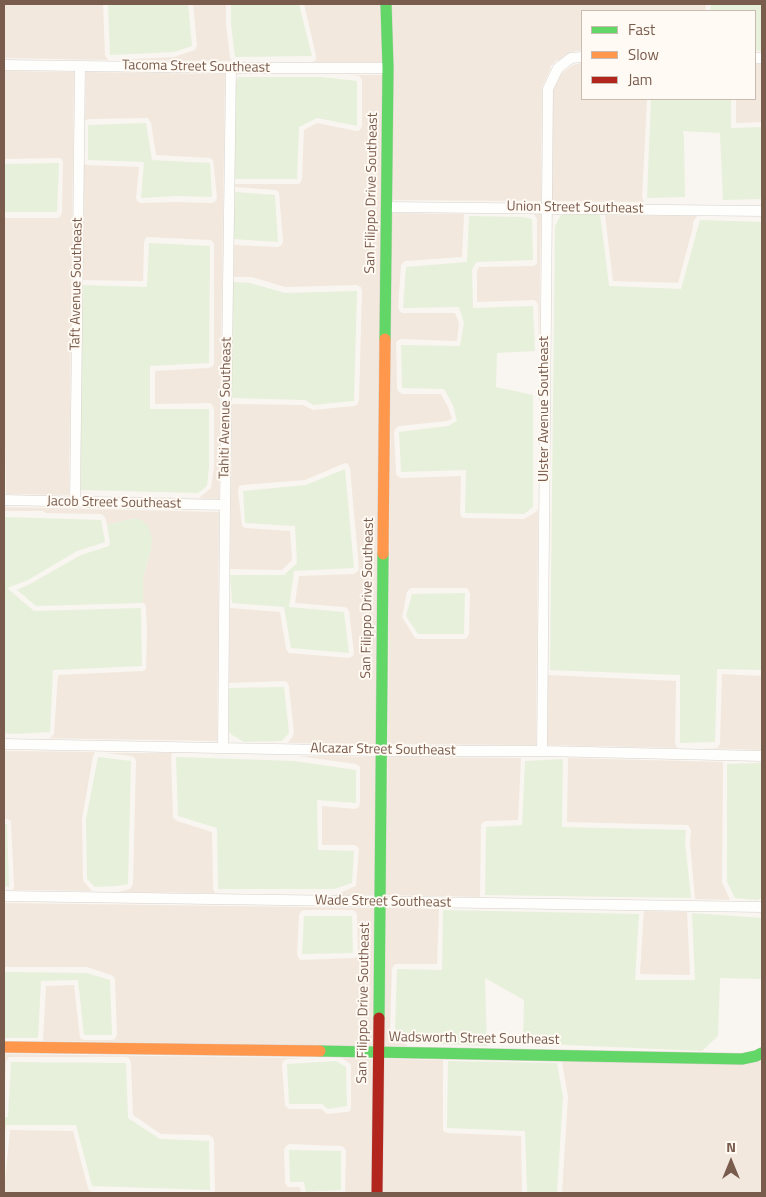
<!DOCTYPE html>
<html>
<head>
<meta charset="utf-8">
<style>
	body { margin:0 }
	#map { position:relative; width:766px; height:1197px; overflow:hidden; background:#f9f5f0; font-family:"Titillium Web",sans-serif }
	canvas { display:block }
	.frame { position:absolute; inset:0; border:5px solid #7a5c4d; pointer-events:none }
	.legend { position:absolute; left:581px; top:10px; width:175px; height:90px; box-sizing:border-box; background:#fffaf3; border:1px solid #cabbb1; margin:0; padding:6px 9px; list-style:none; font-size:15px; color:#7a5c4d }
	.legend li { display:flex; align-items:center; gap:10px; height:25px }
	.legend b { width:25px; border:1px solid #cabbb1 }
	.north { position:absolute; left:706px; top:1137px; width:50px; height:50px; -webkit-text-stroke:4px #fffaf3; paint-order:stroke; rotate:0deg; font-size:14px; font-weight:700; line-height:20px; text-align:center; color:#7a5c4d }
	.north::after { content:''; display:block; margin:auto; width:18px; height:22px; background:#7a5c4d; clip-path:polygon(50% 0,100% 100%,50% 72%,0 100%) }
</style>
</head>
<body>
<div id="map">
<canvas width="766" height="1197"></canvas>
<div class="frame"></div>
<ul class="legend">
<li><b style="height:6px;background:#63d668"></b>Fast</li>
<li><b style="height:6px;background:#ff974d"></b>Slow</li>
<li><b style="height:6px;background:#b3261e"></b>Jam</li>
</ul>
<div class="north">N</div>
</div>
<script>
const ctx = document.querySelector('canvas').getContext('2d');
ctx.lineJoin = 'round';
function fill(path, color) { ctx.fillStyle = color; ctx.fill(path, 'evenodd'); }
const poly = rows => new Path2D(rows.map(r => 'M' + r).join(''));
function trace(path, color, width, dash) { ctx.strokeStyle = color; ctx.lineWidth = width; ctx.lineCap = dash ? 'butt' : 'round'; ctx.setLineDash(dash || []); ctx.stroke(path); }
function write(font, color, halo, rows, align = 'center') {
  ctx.font = font + ' "Titillium Web",sans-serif'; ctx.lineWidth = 4; ctx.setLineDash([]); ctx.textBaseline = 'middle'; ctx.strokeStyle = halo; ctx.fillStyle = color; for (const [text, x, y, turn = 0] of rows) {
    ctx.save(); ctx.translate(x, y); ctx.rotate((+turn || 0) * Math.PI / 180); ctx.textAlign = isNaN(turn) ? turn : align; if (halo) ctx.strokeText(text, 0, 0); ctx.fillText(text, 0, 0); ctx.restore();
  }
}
const residential = poly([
	[4,4,103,4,105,55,108,60,4,58],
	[193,4,226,4,226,25,230,58,232,61,118,60,174,57,195,50,197,45],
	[304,4,380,4,382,62,312,62,316,60,316,55],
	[392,4,706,4,705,11,582,11,582,50,571,52,558,61,556,60,554,64,550,66,551,68,542,88,541,201,393,200],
	[582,63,582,99,647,99,642,197,644,202,552,201,553,90,562,73,573,65],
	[755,64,762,64,762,122,736,123,736,99,755,99],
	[4,71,74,72,69,495,6,494,4,385,4,218,57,218,60,217,62,212,63,162,62,159,59,158,4,159],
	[86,72,225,74,219,499,80,496,199,498,211,488,214,466,214,409,212,404,209,403,155,404,155,371,209,368,212,367,214,364,214,244,212,241,210,240,147,237,145,239,144,243,143,281,83,280,84,164,88,165,139,167,136,198,137,201,140,203,175,202,212,203,216,201,217,197,213,160,210,158,156,155,151,123,148,118,88,119,85,121],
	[351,75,383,75,376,744,288,743,293,736,294,733,289,686,287,682,284,681,229,683,230,608,280,612,286,649,289,653,349,658,353,656,354,653,349,611,347,608,344,607,295,603,299,576,354,574,358,571,359,568,350,468,348,464,345,463,305,480,242,485,239,486,238,491,242,526,245,528,290,531,292,560,282,570,230,569,232,404,303,405,313,410,354,406,357,405,359,401,362,291,361,287,357,285,285,287,252,277,234,277,234,245,278,247,282,245,283,241,279,192,276,190,235,187,235,184,299,184,301,182,302,179,304,130,317,123,356,131,360,130,362,126,362,79,359,76],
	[392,213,464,214,462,257,405,261,401,265,398,307,400,312,403,313,455,313,459,323,457,341,401,339,398,340,396,343,397,388,398,391,402,394,441,394,448,407,452,419,447,421,399,426,396,428,394,432,396,473,397,476,401,478,461,476,460,513,461,516,463,518,524,519,536,512,538,509,536,745,388,744],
	[412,588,465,588,468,589,470,593,469,634,467,638,464,639,418,639,415,638,402,617,407,592,409,589],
	[534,214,541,214,539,348,538,305,537,302,534,300,477,302,477,271,479,267,533,266,537,264,537,219],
	[605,215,697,216,693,222,693,227,678,283,613,281],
	[4,507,219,512,217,741,33,738,50,738,54,734,58,675,143,671,146,669,147,631,146,608,145,604,143,603,143,578,151,549,135,518,107,525,105,517,101,514,46,513,43,511,4,511],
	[722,674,762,676,762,750,699,748,715,748,718,747,720,744],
	[548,675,676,681,675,743,677,748,547,745],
	[4,751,95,752,93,756,82,819,83,879,84,882,92,891,13,890,14,887,11,822,10,820,4,818],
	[106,753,172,753,171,757,173,818,177,821,212,832,213,889,215,893,118,892,130,889,133,884,136,761,134,757,131,756],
	[298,756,376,757,375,895,335,895,356,886,359,849,357,846,354,845,322,845,322,806,355,809,359,807,360,803,360,767,356,764],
	[388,757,521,758,518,820,486,821,483,822,481,825,480,897,386,895],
	[568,758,723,762,722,882,730,900,695,899,690,842,691,830,688,825,567,822],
	[4,903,375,908,373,1046,43,1041,46,986,74,985,80,1038,84,1040,112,1040,115,1039,117,1034,115,980,114,977,111,975,87,967,4,967],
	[304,910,352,910,355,911,357,915,358,952,357,957,354,958,302,960,299,959,297,954,299,915,301,911],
	[386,908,439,909,437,964,397,964,394,965,392,968,390,1031,408,1046,384,1046],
	[644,911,687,912,690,975,640,974],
	[4,1054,303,1058,287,1059,283,1061,282,1065,285,1106,289,1109,321,1109,327,1114,347,1112,350,1111,351,1108,351,1065,348,1062,342,1058,373,1059,372,1193,345,1193,346,1151,344,1147,341,1146,289,1144,285,1147,284,1150,285,1183,288,1187,300,1187,301,1193,214,1193,215,1190,214,1141,213,1138,209,1135,161,1134,133,1115,131,1063,130,1059,127,1057,9,1057,7,1059,6,1062,4,1101],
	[384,1059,443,1060,443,1131,447,1133,521,1136,522,1193,383,1193],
	[762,1060,762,1193,562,1193,568,1097,562,1062],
	[10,1130,73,1131,88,1188,89,1190,92,1192,139,1193,4,1192]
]);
const green = poly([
	[108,4,188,4,192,46,174,52,110,55],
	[231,4,299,4,312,56,235,57,231,24],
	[711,4,762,4,762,51,755,50,755,11,710,11],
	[239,77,322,77,357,81,357,126,317,118,299,127,297,179,234,179,234,85],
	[651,99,731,99,731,128,762,127,762,199,723,200,720,133,683,131,684,140,685,197,647,198],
	[146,123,152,160,210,163,212,197,175,196,141,198,144,162,88,160,88,125],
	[59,163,57,212,4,212,4,164],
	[235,192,275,195,278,242,233,239],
	[600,214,609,286,681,289,700,220,762,222,762,670,717,669,715,742,680,743,680,675,550,670,555,226,561,215],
	[469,216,523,217,532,219,533,260,476,262,472,270,473,308,533,306,535,351,497,353,496,387,533,395,533,507,524,514,465,513,466,470,401,472,399,432,448,426,457,421,453,405,444,389,402,388,401,345,460,346,464,323,459,307,403,308,406,267,467,262],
	[149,243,210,246,209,363,150,366,150,409,209,409,209,466,207,486,198,493,81,490,81,285,147,287],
	[232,282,250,283,285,293,357,291,354,401,313,405,305,400,231,398],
	[345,469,354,568,294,571,289,607,344,612,349,653,291,648,284,607,232,603,230,575,284,575,297,563,295,526,245,523,243,491,306,485],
	[4,517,101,520,105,542,77,551,28,580,7,588,34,611,141,608,142,666,53,670,50,732,14,734,4,733],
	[135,518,143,521,148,526,152,537,151,549,143,578,143,603,36,606,17,590,30,584,81,555,106,547,109,546,110,542,107,525],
	[465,593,464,634,418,634,406,616,412,594],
	[284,687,289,733,282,741,244,742,229,733,228,688],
	[98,757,131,761,128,884,117,886,95,887,87,879,86,819],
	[176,757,294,761,356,770,356,803,317,800,318,850,354,851,352,883,334,889,218,889,217,828,178,816],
	[563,759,562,827,686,830,685,842,691,898,485,895,486,827,522,825,525,761],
	[762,763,762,898,757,900,735,898,727,882,727,764],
	[4,824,7,824,9,887,4,886],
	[443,910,639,914,635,980,695,980,692,913,762,918,762,979,720,978,718,1036,702,1051,523,1043,524,1000,485,978,487,1046,412,1043,395,1029,397,969,442,970],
	[304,916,352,916,353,953,302,954],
	[4,972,87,973,110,980,112,1035,84,1035,78,980,41,981,38,1038,4,1038],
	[336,1061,346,1067,347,1106,328,1109,322,1104,289,1104,287,1064],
	[448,1061,557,1063,563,1097,557,1193,527,1193,525,1131,447,1128],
	[11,1062,126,1063,128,1118,160,1139,209,1141,210,1190,92,1186,76,1125,6,1125,4,1140,4,1117,8,1117],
	[289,1150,341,1151,341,1190,306,1192,304,1182,290,1182]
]);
const street = poly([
	[755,58,762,58],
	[4,65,231,68,388,68],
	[387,207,762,211],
	[4,500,225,505],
	[75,502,80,66],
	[4,744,382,751,542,751,762,756],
	[223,748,225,505,231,68],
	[542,751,548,89,558,68,571,58,582,57],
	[4,896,762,907]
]);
const fast = poly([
	[385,339,388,68,386,4],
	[379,1018,383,554],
	[320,1051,742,1059,756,1056,762,1053]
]);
const slow = poly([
	[383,554,385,339],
	[4,1047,320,1051]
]);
const jam = poly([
	[377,1193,379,1018]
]);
const streetNames = [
	["Tacoma Street Southeast",196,67,1],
	["San Filippo Drive Southeast",372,193,-89],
	["Union Street Southeast",575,208,1],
	["Taft Avenue Southeast",77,284,-89],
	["Tahiti Avenue Southeast",226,408,-89],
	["Ulster Avenue Southeast",545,409,-90],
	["Jacob Street Southeast",114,503,1],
	["San Filippo Drive Southeast",368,598,-89],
	["Alcazar Street Southeast",383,750,1],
	["Wade Street Southeast",383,902,1],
	["San Filippo Drive Southeast",364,1003,-89],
	["Wadsworth Street Southeast",474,1039,1]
];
fill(residential, '#f2e8de');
fill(green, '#e7f0db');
trace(street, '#d7d1cb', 11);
trace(fast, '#d9d2cb', 12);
trace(slow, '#d9d2cb', 12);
trace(jam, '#d9d2cb', 12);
trace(street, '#fefefd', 10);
trace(fast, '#63d668', 11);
trace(slow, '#ff974d', 11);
trace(jam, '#b3261e', 11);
write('14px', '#7a5c4d', '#fffaf3', streetNames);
</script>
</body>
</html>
